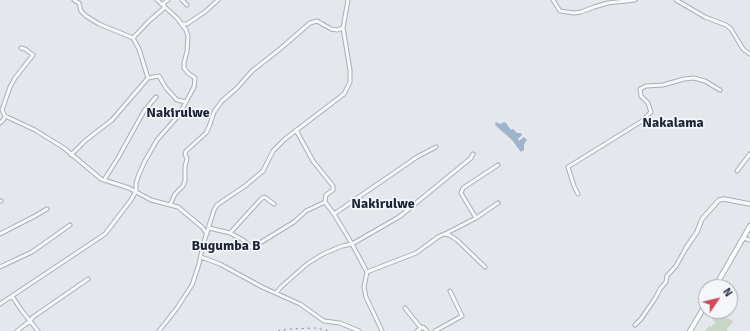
<!DOCTYPE html>
<html>
<head>
<meta charset="utf-8">
<style>
	body { margin:0 }
	#map { position:relative; width:750px; height:331px; overflow:hidden; background:#e4e7ec; font-family:Signika,sans-serif }
	canvas { display:block }
	.north { position:absolute; left:698px; top:279px; width:40px; height:40px; box-sizing:border-box; background:#f4f6f9; border:1px solid #a4a8b1; border-radius:50%; rotate:55deg; font-size:11px; font-weight:700; line-height:16px; text-align:center; color:#2b3445 }
	.north::after { content:''; display:block; margin:auto; width:14px; height:18px; background:#d1495b; clip-path:polygon(50% 0,100% 100%,50% 72%,0 100%) }
</style>
</head>
<body>
<div id="map">
<canvas width="750" height="331"></canvas>
<div class="north">N</div>
</div>
<script>
const ctx = document.querySelector('canvas').getContext('2d');
ctx.lineJoin = 'round';
function fill(path, color) { ctx.fillStyle = color; ctx.fill(path, 'evenodd'); }
const poly = rows => new Path2D(rows.map(r => 'M' + r).join(''));
function trace(path, color, width, dash) { ctx.strokeStyle = color; ctx.lineWidth = width; ctx.lineCap = dash ? 'butt' : 'round'; ctx.setLineDash(dash || []); ctx.stroke(path); }
function write(font, color, halo, rows, align = 'center') {
  ctx.font = font + ' Signika,sans-serif'; ctx.lineWidth = 3.5; ctx.setLineDash([]); ctx.textBaseline = 'middle'; ctx.strokeStyle = halo; ctx.fillStyle = color; for (const [text, x, y, turn = 0] of rows) {
    ctx.save(); ctx.translate(x, y); ctx.rotate((+turn || 0) * Math.PI / 180); ctx.textAlign = isNaN(turn) ? turn : align; if (halo) ctx.strokeText(text, 0, 0); ctx.fillText(text, 0, 0); ctx.restore();
  }
}
const green = poly([
	[709,311,713,311,715,314,720,313,722,316,732,320,733,322,728,327,727,331,705,331,709,326,712,327,713,324,716,323,710,316]
]);
const water = poly([
	[496,122,500,124,504,122,506,123,511,130,513,129,517,133,521,133,522,135,518,139,519,141,524,137,527,140,524,144,524,150,521,152,512,140,495,125]
]);
const stream = poly([
	[742,245,744,241]
]);
const minor = poly([
	[74,0,79,3,81,11,86,16,99,24,133,38,139,49,148,78,159,76,166,88,177,100,186,102],
	[182,0,187,5],
	[553,0,560,11,574,13,581,12,594,7,608,3,635,0],
	[676,0,705,17,726,25,731,29,743,49,750,54],
	[182,24,187,24,206,11,218,0],
	[133,38,149,21,163,9,164,7,164,3,168,0],
	[5,116,35,130,64,148,101,179,129,188,151,200,178,207,202,227,207,234],
	[0,123,4,119,5,116,2,110,10,87,15,78,33,55,25,49,21,48],
	[296,130,313,161,333,186,333,190,326,195,325,202,334,214,352,244,367,272,364,287,366,297,382,331],
	[71,155,86,140,112,120,148,78],
	[498,165,463,188,461,193,476,218,498,203],
	[737,171,750,154],
	[104,180,118,158,144,111,156,97],
	[578,194,574,186,568,167,642,121,651,112,648,103,641,96,640,89,646,86,663,85,684,79,694,78,705,81,720,90],
	[0,201,1,201],
	[170,205,175,194,183,186,185,181,185,166,187,159,185,154,186,151,206,133,209,127,214,112,222,101,237,88,252,71,280,49,310,23,317,21,331,29,337,30,343,28],
	[334,214,417,157,436,147],
	[209,228,230,233,243,240,251,247,255,246,294,222,306,211,325,202],
	[230,233,261,199,264,197,266,198,274,204],
	[0,234,35,216,47,209],
	[445,234,476,218],
	[743,238,750,240],
	[201,257,220,264,262,287,300,304,324,321,340,323,359,331],
	[0,267,32,252,70,225],
	[367,272,416,253,438,237,444,234,449,235,457,240,485,267],
	[276,293,281,287,307,264,323,254,342,246,352,244,399,217,471,158,473,154],
	[12,296,22,311,38,331],
	[0,304,105,234,131,200,136,191,136,183,139,174,145,161,157,140,179,115,194,87,195,78,188,73,184,68,184,63,187,51,188,36,186,30,177,18,157,0],
	[405,308,421,328],
	[635,325,641,319,656,297,660,289,666,282,667,276,676,266,686,248],
	[17,331,30,321,33,317,88,279],
	[159,331,177,308,192,285,199,264,203,245,214,210,217,205,245,186,263,171,273,151,285,139,344,94,350,82,350,70,343,28,348,0],
	[417,331,423,327,427,331],
	[435,331,462,316,450,291]
]);
const tertiary = poly([
	[686,248,697,232,702,219,719,200,724,199,750,204]
]);
const secondary = poly([
	[715,287,750,226],
	[690,331,706,304]
]);
const rail = poly([
	[278,331,289,329,315,328,331,331]
]);
const quarterNames = [
	["Nakirulwe",178,113],
	["Nakalama",673,123],
	["Nakirulwe",383,204],
	["Bugumba B",226,246]
];
fill(green, '#c9d6c5');
fill(water, '#9fb4cc');
trace(stream, '#9fb4cc', 1);
trace(minor, '#a9aeb7', 5);
trace(tertiary, '#a9aeb7', 5.5);
trace(secondary, '#a9aeb7', 6);
trace(minor, '#f7f8fa', 3);
trace(tertiary, '#f7f8fa', 3.5);
trace(secondary, '#fff', 4);
trace(rail, '#7d8696', 1, [2, 4]);
write('bold 14px', '#1d2536', '#f4f6f9', quarterNames);
</script>
</body>
</html>
